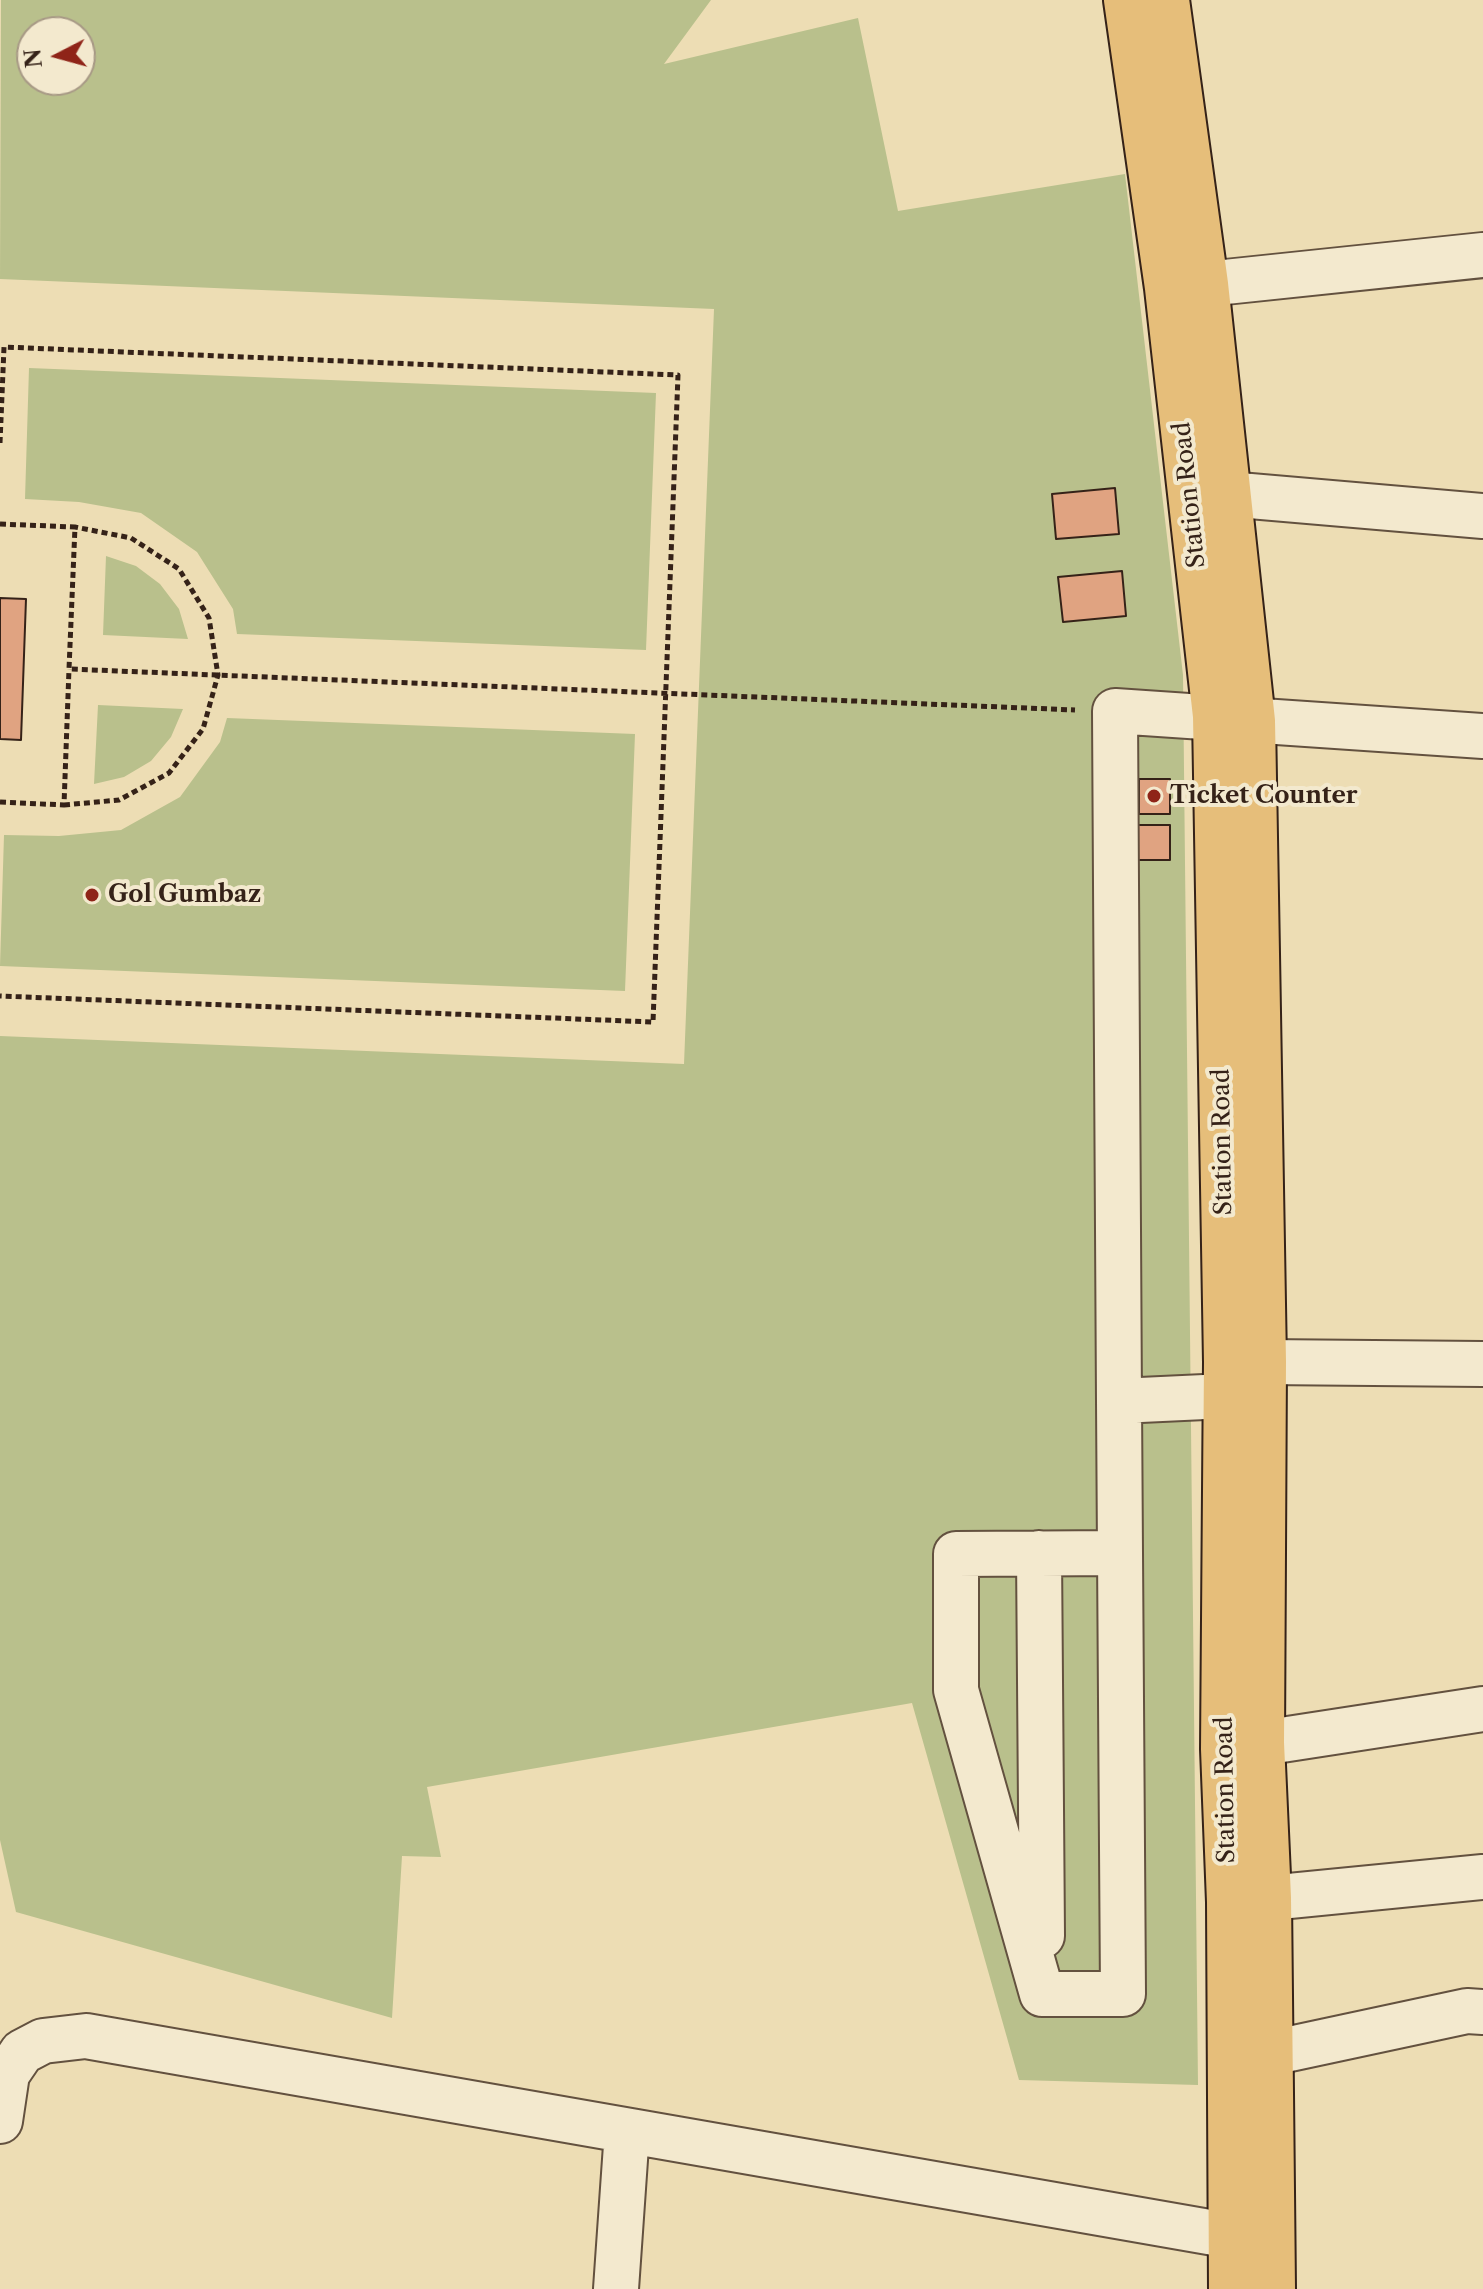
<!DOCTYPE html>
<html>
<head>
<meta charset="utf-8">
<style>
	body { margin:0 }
	#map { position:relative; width:1483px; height:2289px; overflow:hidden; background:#edddb4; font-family:"Libre Caslon Text",serif }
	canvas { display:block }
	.north { position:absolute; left:16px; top:16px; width:80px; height:80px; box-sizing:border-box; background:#f3e9ce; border:2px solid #a79985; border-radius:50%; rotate:264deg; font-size:22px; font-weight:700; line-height:32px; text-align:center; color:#352218 }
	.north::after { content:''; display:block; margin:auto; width:28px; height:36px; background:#8f2418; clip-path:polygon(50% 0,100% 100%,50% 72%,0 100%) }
</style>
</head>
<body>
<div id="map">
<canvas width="1483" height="2289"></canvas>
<div class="north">N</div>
</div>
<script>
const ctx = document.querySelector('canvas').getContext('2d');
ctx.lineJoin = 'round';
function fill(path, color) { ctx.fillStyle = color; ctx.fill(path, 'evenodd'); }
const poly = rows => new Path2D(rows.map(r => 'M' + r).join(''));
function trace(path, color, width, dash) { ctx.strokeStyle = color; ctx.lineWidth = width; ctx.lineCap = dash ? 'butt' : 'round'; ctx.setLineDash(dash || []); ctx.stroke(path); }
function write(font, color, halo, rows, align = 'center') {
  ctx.font = font + ' "Libre Caslon Text",serif'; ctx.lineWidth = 8; ctx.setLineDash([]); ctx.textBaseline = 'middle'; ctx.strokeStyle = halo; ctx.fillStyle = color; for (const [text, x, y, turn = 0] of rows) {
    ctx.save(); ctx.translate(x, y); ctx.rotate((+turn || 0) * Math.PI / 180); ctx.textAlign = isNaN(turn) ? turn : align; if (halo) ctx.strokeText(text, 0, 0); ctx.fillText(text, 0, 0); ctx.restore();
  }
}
const green = poly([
	[1,0,711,0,664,64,858,18,898,211,1125,174,1183,675,1198,2085,1019,2080,912,1703,427,1787,441,1857,402,1856,392,2018,16,1912,0,1840,0,1036,684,1064,714,309,0,279],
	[32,32,80,32,80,80,32,80],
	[29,368,656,393,646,650,237,634,233,609,197,552,141,513,79,502,25,499],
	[106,556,136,566,160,584,179,609,188,639,103,635],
	[98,705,183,709,171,737,151,761,124,777,94,784],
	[227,718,635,734,625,991,0,966,4,835,59,836,121,830,180,797,220,742]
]);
const building = poly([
	[1115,488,1119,534,1056,539,1052,494,1115,488],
	[1122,571,1126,616,1063,622,1058,577,1122,571],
	[0,598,26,599,21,740,0,739,0,598],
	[1139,779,1170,779,1170,814,1139,814,1139,779],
	[1138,825,1170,825,1170,860,1138,860,1138,825]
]);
const path = poly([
	[0,443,4,347,678,375,653,1022,0,996],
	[0,524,75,527,69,669,1075,710],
	[0,802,64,805,69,669],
	[64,805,119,800,169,773,203,729,218,675,209,618,179,569,131,538,75,527]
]);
const minor = poly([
	[1206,284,1483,255],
	[1227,494,1483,516],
	[1264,1362,1483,1364],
	[1119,1401,1115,711,1483,736],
	[1039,1553,1042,1936],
	[1120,1553,956,1554,956,1690,1042,1994,1123,1994,1120,1553,1119,1401,1226,1396],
	[1262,1743,1483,1709],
	[1269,1898,1483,1877],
	[1271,2053,1467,2011,1483,2012],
	[0,2121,7,2074,22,2052,43,2041,86,2036,1266,2242],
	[616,2289,627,2131]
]);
const major = poly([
	[1126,0,1167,288,1215,716,1226,1362,1223,1749,1229,1902,1231,2289],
	[1167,0,1206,284,1253,721,1264,1362,1262,1743,1269,1898,1273,2289]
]);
const markers = [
	[1154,796,8,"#8f2418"],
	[92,895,8,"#8f2418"]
];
const streetNames = [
	["Station Road",1190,495,-96],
	["Station Road",1223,1142,-91],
	["Station Road",1226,1790,-91]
];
const poiNames = [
	["Ticket Counter",1170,796],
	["Gol Gumbaz",108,895]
];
fill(green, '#b9c08c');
fill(building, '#e0a381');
trace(building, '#352218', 2);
trace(minor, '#63513f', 48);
trace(major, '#352218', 48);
trace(path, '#352218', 5, [6, 4]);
trace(minor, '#f3e9ce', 44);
trace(major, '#e6be7a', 44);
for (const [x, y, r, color] of markers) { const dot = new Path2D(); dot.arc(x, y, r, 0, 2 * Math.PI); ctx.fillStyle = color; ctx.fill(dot); trace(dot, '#f3e9ce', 3); }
write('24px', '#352218', '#f3e9ce', streetNames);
write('bold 24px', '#352218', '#f3e9ce', poiNames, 'left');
</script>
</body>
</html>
